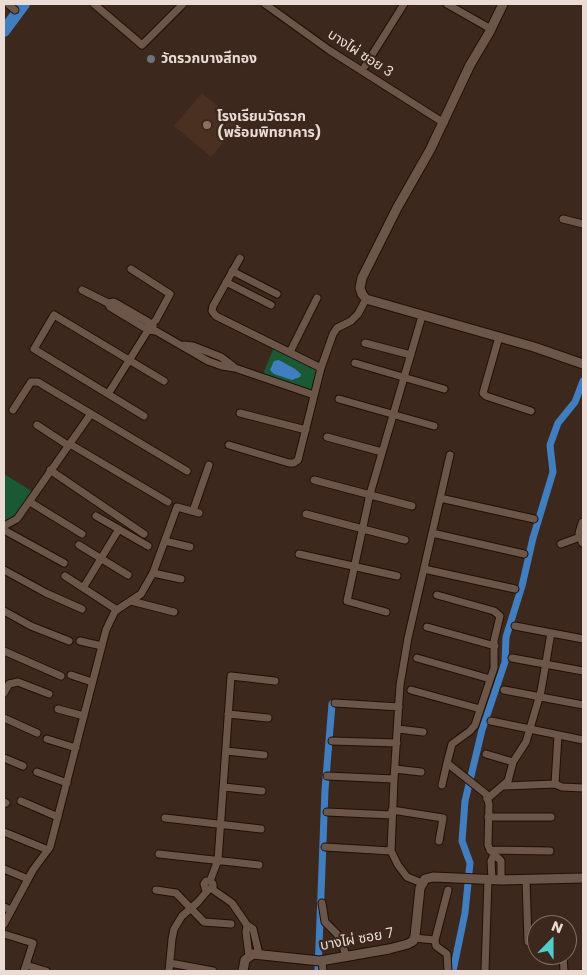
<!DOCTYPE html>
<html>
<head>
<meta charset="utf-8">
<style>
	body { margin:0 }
	#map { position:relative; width:587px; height:975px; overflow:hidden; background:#3c281c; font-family:Poppins,sans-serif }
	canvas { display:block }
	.frame { position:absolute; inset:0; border:5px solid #eadcd5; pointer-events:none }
	.north { position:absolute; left:527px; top:915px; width:50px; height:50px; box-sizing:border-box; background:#3c281c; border:1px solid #827066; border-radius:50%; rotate:22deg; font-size:14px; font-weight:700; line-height:20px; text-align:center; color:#eadcd5 }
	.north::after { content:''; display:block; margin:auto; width:18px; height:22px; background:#52cdce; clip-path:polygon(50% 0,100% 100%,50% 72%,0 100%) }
</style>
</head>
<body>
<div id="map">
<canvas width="587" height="975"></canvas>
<div class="frame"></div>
<div class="north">N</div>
</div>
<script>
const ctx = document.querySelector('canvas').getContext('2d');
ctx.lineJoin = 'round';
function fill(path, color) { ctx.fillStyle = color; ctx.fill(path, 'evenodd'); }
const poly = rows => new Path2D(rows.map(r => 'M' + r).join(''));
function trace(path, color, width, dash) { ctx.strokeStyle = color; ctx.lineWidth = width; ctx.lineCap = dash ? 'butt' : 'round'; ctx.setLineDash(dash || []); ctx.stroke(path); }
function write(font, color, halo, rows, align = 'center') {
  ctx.font = font + ' Poppins,"Noto Sans Thai",sans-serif'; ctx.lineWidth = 4.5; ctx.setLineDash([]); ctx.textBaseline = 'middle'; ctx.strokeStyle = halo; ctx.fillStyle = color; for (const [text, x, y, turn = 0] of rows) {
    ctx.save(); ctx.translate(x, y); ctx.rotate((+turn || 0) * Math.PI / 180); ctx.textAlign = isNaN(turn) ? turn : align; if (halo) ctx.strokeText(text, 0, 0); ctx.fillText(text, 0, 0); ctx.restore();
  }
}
const built = poly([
	[202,93,239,124,211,157,174,126]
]);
const green = poly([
	[275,345,321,368,314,395,260,381],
	[4,474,35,493,17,519,4,526]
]);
const water = poly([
	[279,360,295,369,301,374,300,377,292,380,274,374,270,370,274,361]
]);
const canal = poly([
	[318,971,325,790,332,704],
	[453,971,465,913,470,863,462,841,465,801,482,730,505,662,506,637,522,586,533,538,553,472,550,445,558,423,575,402,583,381]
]);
const river = poly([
	[4,31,24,4]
]);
const minor = poly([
	[8,4,15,10],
	[94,4,142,45,183,4],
	[265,4,329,50,444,123],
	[447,4,491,29],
	[365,66,404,4],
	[563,219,583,224],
	[240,258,213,306,212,311,216,316,321,368],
	[232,271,277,294],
	[226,282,271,305],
	[82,290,108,303,110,307,148,330,156,331,208,361,222,366,235,368,314,395],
	[108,303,114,302,147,321,153,326],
	[499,337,483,393,486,396,531,411],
	[365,343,411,355],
	[184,345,193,346,221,357,233,366],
	[290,352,317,298],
	[355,363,444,389],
	[108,394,152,324,156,320,170,294,131,269],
	[339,399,434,426],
	[13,410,31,382,38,382,187,471],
	[240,413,306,430],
	[144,416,34,349,54,315,164,381],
	[37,425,69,446],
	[327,437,382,452],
	[70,444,168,502],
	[229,445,289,463,294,463,298,460,321,368,333,334,337,328,351,321,358,314,366,299],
	[50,470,144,534],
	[314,480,412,506],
	[440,498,534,519],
	[30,502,82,534],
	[193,511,209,465],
	[306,514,405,540],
	[96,516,148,546],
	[4,526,17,519,90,415],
	[4,530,64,563],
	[432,533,524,554],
	[165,541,190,547],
	[561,544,580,537],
	[79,545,128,575],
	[299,554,397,576],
	[424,569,515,589],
	[4,570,46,593,82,609],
	[153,573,181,579],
	[65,576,117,610],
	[83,588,119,529],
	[437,595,494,611,500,616,494,641,494,668,475,725,470,731,452,744,447,763,486,794,489,804,488,845,490,850,501,861,501,880],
	[131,601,174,612],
	[4,611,31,626,69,641],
	[386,612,347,601,370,494,422,316],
	[515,626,583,639],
	[427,627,495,646],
	[80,641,102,646],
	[4,651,61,676],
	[417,658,490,679],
	[512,658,583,671],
	[71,675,92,682],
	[411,690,480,709],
	[504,690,583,705],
	[4,693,9,684,18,682,49,694],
	[335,703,399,707],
	[58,709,84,716],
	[228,714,268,718],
	[4,718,37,733],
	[491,721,583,740],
	[398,729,423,732],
	[47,739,76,748],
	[332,741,397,743],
	[226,751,264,755],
	[486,754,513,762],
	[4,758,23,766],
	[395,769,421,772],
	[37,772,67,783],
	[327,776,394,779],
	[555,784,562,787,583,788],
	[442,785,447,763],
	[504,786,555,784,558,735],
	[224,787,262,791],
	[487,799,508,781,513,762,526,742,541,691,551,633],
	[21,801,58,817],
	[4,802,6,803],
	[392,810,443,818,439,841],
	[327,812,392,815],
	[488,817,551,817],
	[165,818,261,829],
	[4,832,48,850],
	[325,847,391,851],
	[490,850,550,851],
	[159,854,259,865],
	[4,869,28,879],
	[492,879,491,861,494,855],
	[526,879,528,942],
	[210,881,213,884,213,887,208,890,205,888,204,884,206,881,210,881,218,860,231,676,275,681],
	[422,883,407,877,398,865,391,851,394,779,400,685,408,638,450,455],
	[212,889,232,903,247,925,253,929,259,954],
	[156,890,176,893,204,922,231,924],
	[322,903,325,922,337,934,342,943,346,956],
	[4,907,11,910],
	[4,924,33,870,50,847,106,630,115,611,141,594,153,573,177,507,199,513],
	[247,925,246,932,249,956],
	[4,934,33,943,24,971],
	[414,938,435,940],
	[563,955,564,971],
	[322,961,323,971],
	[170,963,213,971],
	[26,965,46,971],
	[169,971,172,939,174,929,182,916,198,902,208,890],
	[448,971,447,954,436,946,435,940,448,890],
	[485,971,488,879]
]);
const tertiary = poly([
	[503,4,489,33,470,65,430,150,397,208,362,278,360,288,362,294,366,299,534,347,583,364],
	[583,523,580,533,583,542],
	[243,971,245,960,253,954,320,961,389,949,408,944,413,941,415,936,420,888,425,879,433,877,501,880,583,878]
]);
const markers = [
	[151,59,5,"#6b7280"],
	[207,125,5,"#8d6e63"]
];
const streetNames = [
	["บางไผ่ ซอย 3",360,54,33],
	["บางไผ่ ซอย 7",357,940,-10]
];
const poiNames = [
	["วัดรวกบางสีทอง",161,59],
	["โรงเรียนวัดรวก",217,117],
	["(พร้อมพิทยาคาร)",217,133]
];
fill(built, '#493021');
fill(green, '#1a5934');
fill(water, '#407ec0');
trace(canal, '#407ec0', 7);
trace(river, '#407ec0', 12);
trace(minor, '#221006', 9);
trace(tertiary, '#221006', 11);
trace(minor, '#6c5649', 7);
trace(tertiary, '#6c5649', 9);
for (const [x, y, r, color] of markers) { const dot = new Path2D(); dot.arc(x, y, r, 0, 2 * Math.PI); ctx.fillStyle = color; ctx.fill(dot); trace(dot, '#3c281c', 2); }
write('14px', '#eadcd5', '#3c281c', streetNames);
write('bold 14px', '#eadcd5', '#3c281c', poiNames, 'left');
</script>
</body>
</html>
